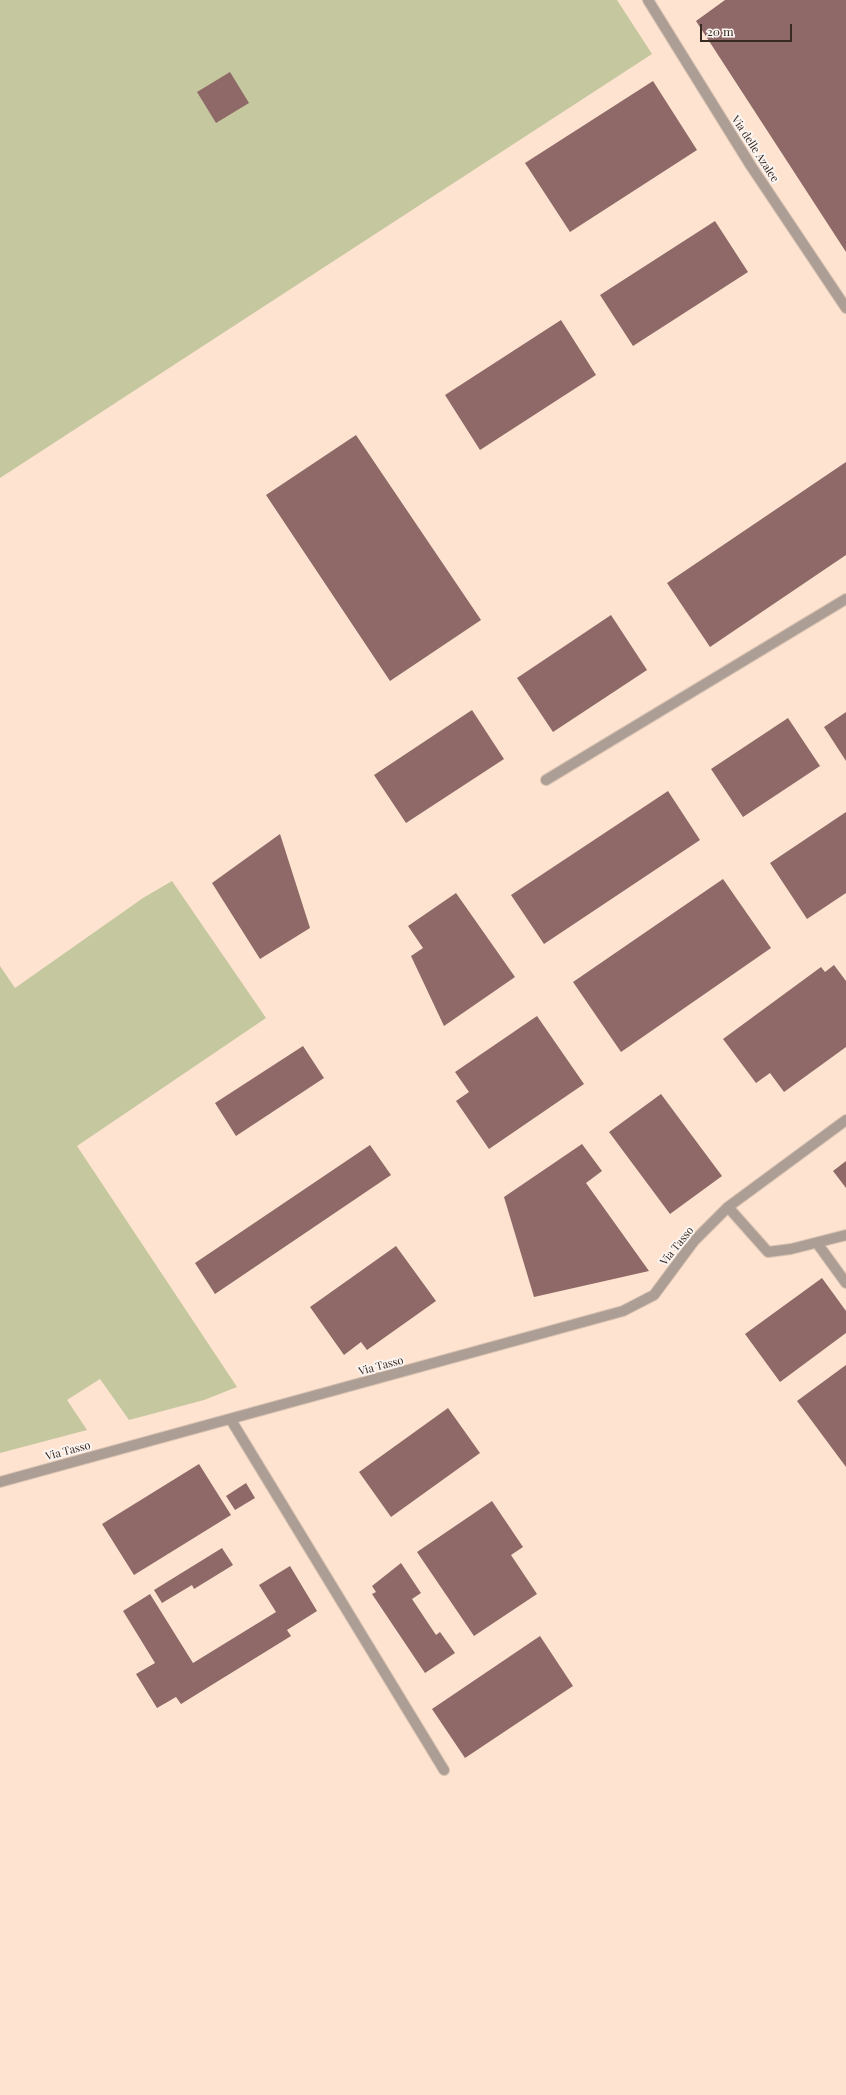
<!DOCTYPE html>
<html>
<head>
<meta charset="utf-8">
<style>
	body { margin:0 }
	#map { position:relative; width:846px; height:2095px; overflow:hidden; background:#fde3d0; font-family:"Playfair Display",serif }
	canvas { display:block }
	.scale { position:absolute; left:700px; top:24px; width:92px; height:18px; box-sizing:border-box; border:2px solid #372b22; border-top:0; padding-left:5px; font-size:12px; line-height:14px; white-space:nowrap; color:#372b22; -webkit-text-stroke:3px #fbf4f0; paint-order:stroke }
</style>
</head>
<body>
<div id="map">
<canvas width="846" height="2095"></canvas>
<div class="scale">20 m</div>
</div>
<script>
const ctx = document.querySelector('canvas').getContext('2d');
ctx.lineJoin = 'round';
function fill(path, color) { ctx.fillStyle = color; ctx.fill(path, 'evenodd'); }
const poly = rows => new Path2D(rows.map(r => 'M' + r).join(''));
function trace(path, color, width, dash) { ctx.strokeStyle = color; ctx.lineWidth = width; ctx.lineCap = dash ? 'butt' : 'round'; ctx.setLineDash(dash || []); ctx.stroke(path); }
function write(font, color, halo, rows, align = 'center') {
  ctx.font = font + ' "Playfair Display",serif'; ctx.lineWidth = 4; ctx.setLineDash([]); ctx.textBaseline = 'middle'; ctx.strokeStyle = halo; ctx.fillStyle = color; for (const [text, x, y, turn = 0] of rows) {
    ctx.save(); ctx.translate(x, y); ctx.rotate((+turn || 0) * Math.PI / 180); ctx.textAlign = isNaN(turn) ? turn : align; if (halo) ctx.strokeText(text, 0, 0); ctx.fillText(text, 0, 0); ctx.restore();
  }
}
const green = poly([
	[0,0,617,0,652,54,0,478],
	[172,881,266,1018,77,1146,237,1387,204,1400,129,1420,100,1379,67,1400,87,1430,0,1453,0,966,15,988,143,898]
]);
const building = poly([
	[725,0,846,0,846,252,696,21],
	[230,72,249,103,216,123,197,92],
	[653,81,697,150,570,232,525,163],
	[715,221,748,272,633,346,600,295],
	[561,320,596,375,480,450,445,395],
	[356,435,481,620,390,681,266,495],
	[846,462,846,555,710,647,667,583],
	[611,615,647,670,553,732,517,678],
	[472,710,504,759,406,823,374,775],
	[846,712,846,761,824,727],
	[788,718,820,766,743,817,711,769],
	[668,791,700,840,544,944,511,895],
	[846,812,846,893,807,919,770,863],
	[280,834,310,928,260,959,212,883],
	[723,879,771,948,621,1052,573,982],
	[456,893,515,977,444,1026,411,956,423,948,408,926],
	[834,965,846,981,846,1047,784,1092,770,1073,756,1083,723,1039,821,967,825,972],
	[537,1016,584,1084,489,1149,456,1101,469,1092,455,1072],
	[303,1046,324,1078,236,1136,215,1103],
	[661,1094,722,1176,670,1214,609,1132],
	[582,1144,602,1171,586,1183,649,1271,534,1297,504,1197],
	[370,1145,391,1175,215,1294,195,1263],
	[846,1161,846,1188,833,1171],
	[396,1246,436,1301,367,1350,361,1342,344,1355,310,1307],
	[822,1278,846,1311,846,1333,780,1382,745,1334],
	[846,1365,846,1467,797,1401],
	[448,1408,480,1453,391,1517,359,1472],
	[199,1464,231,1515,134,1575,102,1524],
	[246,1483,255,1498,235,1510,226,1496],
	[492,1501,523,1547,511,1555,537,1594,474,1636,417,1552],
	[222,1548,233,1565,194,1589,192,1585,162,1603,154,1590],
	[401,1563,421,1593,412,1599,436,1635,440,1632,455,1653,425,1673,372,1594,376,1592,372,1586],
	[290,1566,317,1611,287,1630,291,1636,181,1704,176,1697,157,1708,136,1674,155,1663,123,1611,150,1594,193,1663,276,1612,259,1585],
	[540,1636,573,1686,465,1758,432,1709]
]);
const lane = poly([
	[546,780,846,599]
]);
const street = poly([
	[648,0,751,166,846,308],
	[728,1207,768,1252,791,1249,846,1235],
	[817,1243,846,1283],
	[231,1420,444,1770],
	[0,1482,623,1311,654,1295,694,1241,728,1207,846,1120]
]);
const streetNames = [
	["Via delle Azalee",755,149,57],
	["Via Tasso",677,1246,-51],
	["Via Tasso",381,1366,-15],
	["Via Tasso",68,1451,-15]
];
fill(green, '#c5c79f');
fill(building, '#8e6967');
trace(lane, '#d9c2b1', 12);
trace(street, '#d9c2b1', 12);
trace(lane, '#ac9e95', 10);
trace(street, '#ac9e95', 10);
write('11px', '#372b22', '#fbf4f0', streetNames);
</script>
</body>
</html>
